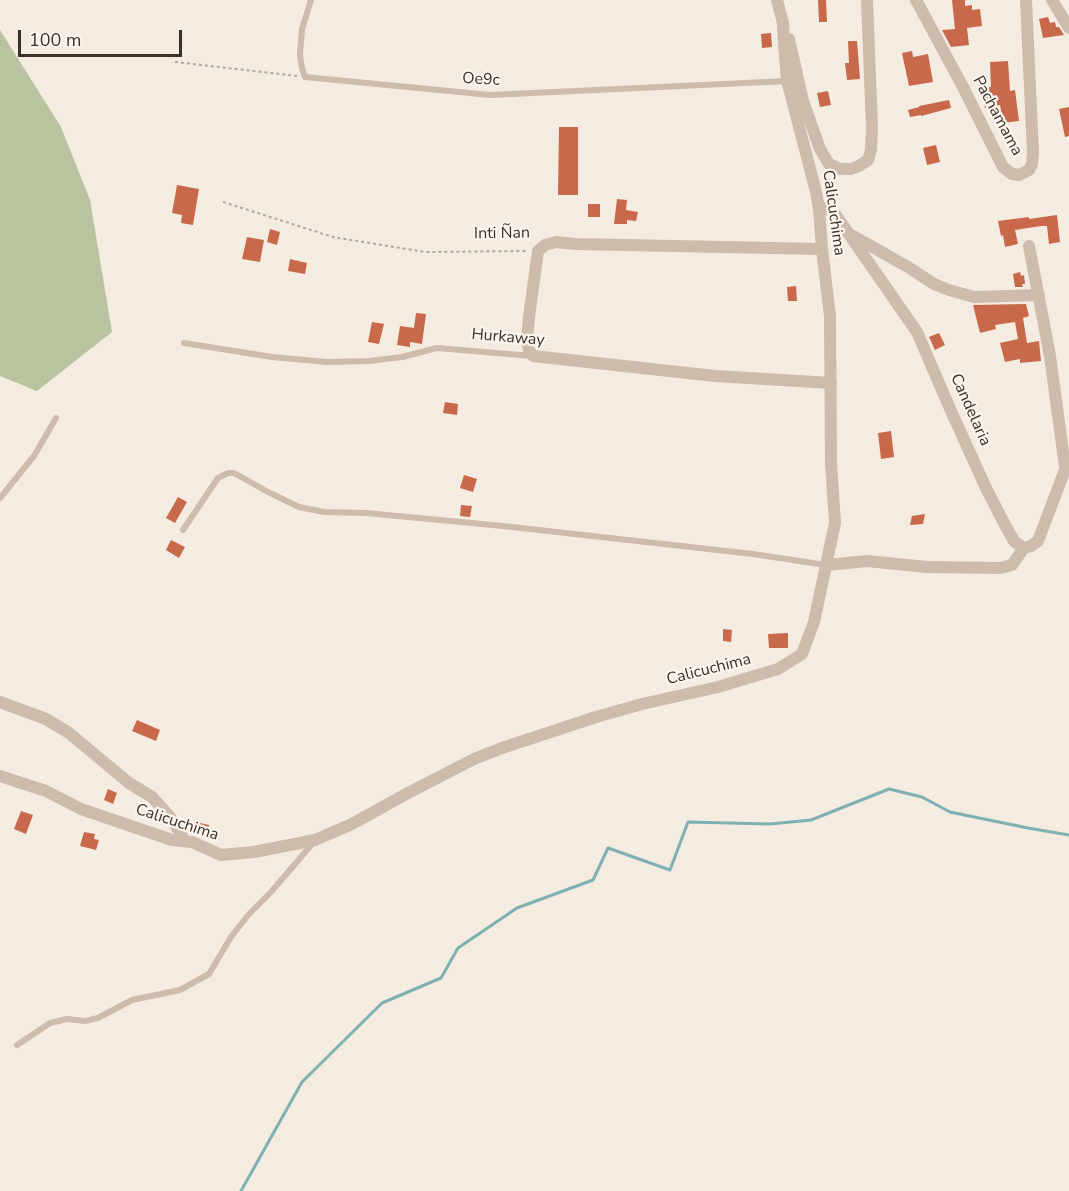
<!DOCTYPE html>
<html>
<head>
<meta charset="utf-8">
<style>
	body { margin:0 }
	#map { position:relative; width:1069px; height:1191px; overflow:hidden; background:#f4ebe1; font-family:"Nunito Sans",sans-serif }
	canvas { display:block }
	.scale { position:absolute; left:18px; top:30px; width:164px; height:27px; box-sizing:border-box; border:3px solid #3b302b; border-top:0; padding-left:8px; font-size:18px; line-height:21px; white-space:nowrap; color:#3b302b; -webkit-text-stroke:4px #fbf5ee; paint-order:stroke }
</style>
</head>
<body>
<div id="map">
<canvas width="1069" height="1191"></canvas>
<div class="scale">100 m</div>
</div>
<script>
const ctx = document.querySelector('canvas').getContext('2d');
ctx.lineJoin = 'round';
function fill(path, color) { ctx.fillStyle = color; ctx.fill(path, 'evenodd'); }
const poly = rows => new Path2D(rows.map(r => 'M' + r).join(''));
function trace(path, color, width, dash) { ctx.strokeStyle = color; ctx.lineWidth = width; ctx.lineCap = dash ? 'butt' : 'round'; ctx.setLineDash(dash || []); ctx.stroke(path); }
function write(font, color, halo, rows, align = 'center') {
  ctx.font = font + ' "Nunito Sans",sans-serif'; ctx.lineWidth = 4.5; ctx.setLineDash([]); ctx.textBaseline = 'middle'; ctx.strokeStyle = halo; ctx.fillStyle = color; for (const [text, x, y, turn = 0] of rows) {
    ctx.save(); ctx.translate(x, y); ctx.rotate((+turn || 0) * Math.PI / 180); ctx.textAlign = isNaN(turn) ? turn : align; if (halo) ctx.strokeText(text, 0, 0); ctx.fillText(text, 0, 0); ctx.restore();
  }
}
const green = poly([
	[0,30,61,127,90,200,112,332,37,391,0,376]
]);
const stream = poly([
	[241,1191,302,1082,382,1003,441,978,458,948,517,908,593,880,608,848,670,870,688,822,770,824,811,820,889,789,922,797,950,812,1028,828,1069,835]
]);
const building = poly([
	[818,0,826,0,827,22,819,22],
	[952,0,965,0,965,6,972,5,972,10,980,9,982,26,967,28,969,45,951,47,942,30,955,29],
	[1048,17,1050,23,1055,22,1056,27,1059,27,1064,35,1043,38,1039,19],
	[771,33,772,47,762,48,761,34],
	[848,41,857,41,860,79,847,80,845,63,849,63],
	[912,51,913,57,928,54,933,82,909,86,902,53],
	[1008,61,1010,91,1015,90,1019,121,1003,123,1000,105,985,108,983,97,988,96,987,87,991,87,990,62],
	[828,91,831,105,820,107,817,93],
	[949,100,951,108,921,116,921,115,910,117,908,110,919,107,919,106],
	[1069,107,1069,136,1065,137,1059,109],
	[559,127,578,127,578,195,558,195],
	[936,145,940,162,927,165,923,148],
	[177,185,199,189,193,225,181,223,182,215,172,213],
	[617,199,627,200,626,210,638,212,636,221,627,220,627,224,614,224],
	[588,204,600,204,600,217,588,217],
	[1057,215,1060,242,1049,244,1047,226,1041,226,1015,230,1018,244,1005,247,1003,235,1001,236,998,221,1029,217,1029,219],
	[270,229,280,232,277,245,267,242],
	[247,237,264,240,260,262,242,259],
	[290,259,307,263,305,274,288,271],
	[1020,272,1021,276,1024,275,1025,284,1022,284,1023,287,1015,287,1013,274],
	[796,286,797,301,788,301,787,287],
	[1026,304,1029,316,1023,318,1027,343,1039,341,1041,361,1020,363,1020,359,1005,362,1000,343,1018,339,1015,322,995,325,996,329,980,333,973,305],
	[416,313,426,314,422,344,410,342,410,347,397,345,400,326,414,328],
	[372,322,384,324,379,344,368,342],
	[939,333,945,345,935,350,929,337],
	[445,402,458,404,457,415,443,413],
	[891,431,894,457,881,459,878,433],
	[464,475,477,479,473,492,460,488],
	[178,497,187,502,175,523,166,518],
	[461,505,472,506,470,517,460,516],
	[925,514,923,524,910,525,912,516],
	[171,540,185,547,179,558,166,550],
	[723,629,732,630,731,642,723,641],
	[788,633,788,648,769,648,768,634],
	[137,720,160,730,156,741,132,731],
	[108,789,117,793,113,804,104,800],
	[21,811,33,815,26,834,14,829],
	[200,823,209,825,207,833,198,831],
	[84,832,95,834,94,839,99,840,96,850,80,846]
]);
const path = poly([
	[175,62,297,76],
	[223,202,333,237,425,252,526,251]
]);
const service = poly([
	[311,0,302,29,300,55,302,68,305,77,490,95,787,81],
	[184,343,272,357,327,362,369,361,402,357,437,348,532,356],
	[0,498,34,456,56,418],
	[183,530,218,478,228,473,234,473,268,492,299,507,324,512,366,513,503,526,753,554,826,565],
	[17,1045,50,1023,67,1019,85,1021,98,1018,132,1000,180,990,209,974,231,937,249,914,271,892,313,843]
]);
const minor = poly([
	[916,0,963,87,1003,167,1012,174,1019,175,1029,170,1032,164,1033,152,1026,0],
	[1052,0,1069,28],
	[789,39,803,101,820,149,829,164,840,169,851,169,859,166,868,160,871,150,872,128,867,0],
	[819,209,827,208,835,214,917,332,951,411,986,488,1004,523,1014,541,1019,545,1024,548,1031,546,1038,541,1069,459],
	[853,236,908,267,934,284,949,290,974,297,1039,295],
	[1029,246,1050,356,1065,467],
	[822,249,575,244,556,242,545,245,538,251,529,317,527,341,529,350,533,356,715,376,831,383],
	[827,565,867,561,927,567,1000,568,1012,565,1024,548],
	[0,702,46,719,69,733,129,783,152,797,171,818,185,841],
	[0,776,46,791,81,809,172,840,192,842,221,855,254,852,315,840,352,824,408,793,474,759,502,748,596,717,642,704,718,687,778,669,802,654,814,622,835,523,831,463,830,316,822,249,819,209,816,192,787,80,784,45,783,23,777,0]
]);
const streetNames = [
	["Oe9c",481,80,3],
	["Pachamama",997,116,62],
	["Calicuchima",833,213,82],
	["Inti Ñan",502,234,-1],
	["Hurkaway",508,338,5],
	["Candelaria",970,410,66],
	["Calicuchima",709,670,-14],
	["Calicuchima",177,823,18]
];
fill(green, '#b8c4a0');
trace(stream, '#7fb0b2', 3);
fill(building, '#c8694b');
trace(path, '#b9a596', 2, [3, 3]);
trace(service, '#cdbbac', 6);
trace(minor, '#cdbbac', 12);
write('16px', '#3b302b', '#fbf5ee', streetNames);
</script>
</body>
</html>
